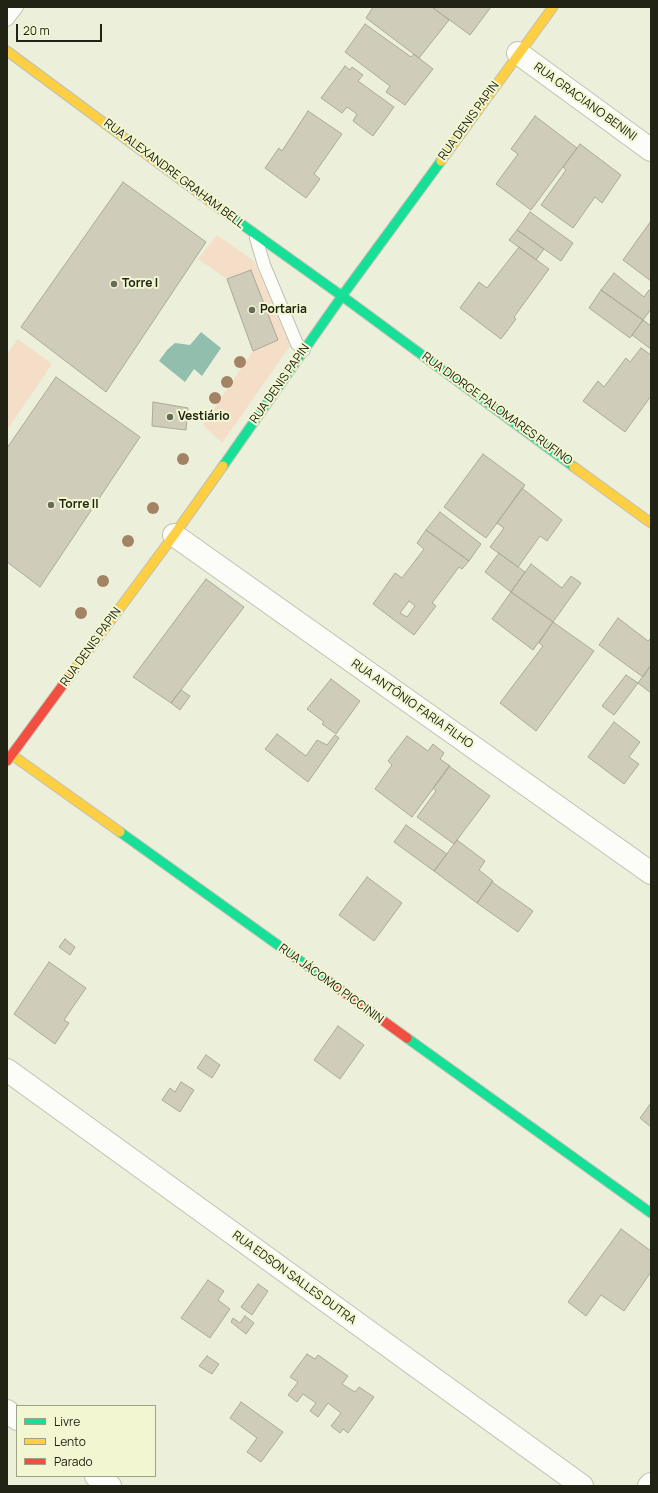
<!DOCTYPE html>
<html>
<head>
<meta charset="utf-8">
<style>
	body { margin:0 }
	#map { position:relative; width:658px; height:1493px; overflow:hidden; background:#ecefda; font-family:Manrope,sans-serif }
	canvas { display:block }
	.frame { position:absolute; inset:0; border:8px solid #212315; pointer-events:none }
	.legend { position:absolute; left:16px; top:1405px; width:140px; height:72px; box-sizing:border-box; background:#f2f7d2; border:1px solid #9ea286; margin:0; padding:5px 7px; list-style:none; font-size:12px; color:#212315 }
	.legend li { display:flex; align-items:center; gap:8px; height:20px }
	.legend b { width:20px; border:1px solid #9ea286 }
	.scale { position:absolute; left:16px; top:24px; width:86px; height:18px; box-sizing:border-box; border:2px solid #212315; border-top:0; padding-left:5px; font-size:12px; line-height:14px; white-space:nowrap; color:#212315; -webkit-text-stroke:3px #f2f7d2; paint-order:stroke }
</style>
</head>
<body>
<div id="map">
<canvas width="658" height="1493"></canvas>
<div class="frame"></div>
<ul class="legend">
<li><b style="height:5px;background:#16e098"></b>Livre</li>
<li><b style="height:5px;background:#ffcf43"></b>Lento</li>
<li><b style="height:5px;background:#f24e42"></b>Parado</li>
</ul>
<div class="scale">20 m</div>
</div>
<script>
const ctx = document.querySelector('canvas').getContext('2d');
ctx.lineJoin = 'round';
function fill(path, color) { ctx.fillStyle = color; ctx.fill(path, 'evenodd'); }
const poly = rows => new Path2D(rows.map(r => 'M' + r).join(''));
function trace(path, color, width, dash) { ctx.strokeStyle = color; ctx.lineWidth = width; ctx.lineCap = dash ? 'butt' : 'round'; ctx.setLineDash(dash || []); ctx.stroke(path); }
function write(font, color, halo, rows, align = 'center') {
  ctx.font = font + ' Manrope,sans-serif'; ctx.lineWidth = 4; ctx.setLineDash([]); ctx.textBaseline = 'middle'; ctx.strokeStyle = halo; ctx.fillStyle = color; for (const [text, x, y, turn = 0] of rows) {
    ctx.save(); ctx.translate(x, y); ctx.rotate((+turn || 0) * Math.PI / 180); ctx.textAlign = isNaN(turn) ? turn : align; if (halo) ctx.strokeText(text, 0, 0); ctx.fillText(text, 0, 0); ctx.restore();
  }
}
const green = poly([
	[217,235,254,261,290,346,222,443,203,425,253,351,227,279,198,259],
	[18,339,52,364,7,430,7,354]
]);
const water = poly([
	[201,332,221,348,202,376,194,369,185,382,159,361,167,350,175,343,190,345]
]);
const building = poly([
	[373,7,432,7,449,20,419,58,366,18,373,7],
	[432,7,491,7,470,35,432,7],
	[365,24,411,57,414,54,433,69,405,105,386,92,390,86,345,52,365,24],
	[345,66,350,70,352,67,363,75,358,81,394,107,373,136,353,121,357,114,347,107,342,113,321,98,345,66],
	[308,111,342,134,314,174,320,179,306,198,265,168,279,148,282,151,308,111],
	[535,116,577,148,531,210,496,184,518,154,511,149,535,116],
	[580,144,621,175,602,203,595,197,573,228,541,205,566,170,563,167,580,144],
	[123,182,206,242,106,392,21,327,123,182],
	[530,212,573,243,561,261,517,230,530,212],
	[651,221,651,281,623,260,651,221],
	[517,230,544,249,536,260,509,240,517,230],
	[519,247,549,269,514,317,516,319,501,339,460,308,479,282,487,288,519,247],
	[251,270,278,340,253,351,227,279,251,270],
	[614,273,644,297,649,290,651,291,651,309,643,320,601,290,614,273],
	[601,290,643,320,630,338,589,308,601,290],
	[643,320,651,326,651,349,632,335,643,320],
	[641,348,651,355,651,396,625,432,583,401,598,381,604,387,626,358,630,362,641,348],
	[56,377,140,437,40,587,7,562,7,448,56,377],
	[153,402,188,408,186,430,152,426,153,402],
	[483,454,525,485,486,538,444,507,483,454],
	[522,488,562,520,547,541,540,536,518,567,490,547,504,528,497,523,522,488],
	[440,512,481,544,469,561,426,530,440,512],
	[426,530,469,561,462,569,459,567,432,603,436,606,414,635,373,604,395,573,402,578,424,549,417,543,426,530],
	[499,553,525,572,511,592,485,572,499,553],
	[531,564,562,588,571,576,581,583,553,622,511,592,531,564],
	[206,579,244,607,171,703,133,677,206,579],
	[511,592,553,622,533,650,492,619,511,592],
	[409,601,415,606,407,617,400,613,409,601],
	[618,618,648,641,651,638,651,665,643,677,599,645,618,618],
	[553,622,594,651,536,731,500,703,543,646,539,643,553,622],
	[651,665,651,693,638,683,651,665],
	[626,675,638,683,614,715,602,706,626,675],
	[331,679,360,701,336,734,322,724,324,722,307,709,331,679],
	[181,690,190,696,180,710,171,703,181,690],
	[614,722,640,742,629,757,639,764,624,784,588,757,614,722],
	[277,734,306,756,317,740,327,745,335,735,339,738,308,782,265,749,277,734],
	[407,736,428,751,433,744,444,753,440,759,450,766,412,817,375,789,392,765,388,761,407,736],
	[449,766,490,796,454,844,417,817,436,791,433,788,449,766],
	[406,825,447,854,434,871,394,842,406,825],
	[457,840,485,861,479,870,493,881,477,903,434,871,457,840],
	[367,877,402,903,374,941,339,915,367,877],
	[492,882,533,911,518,932,477,903,492,882],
	[65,939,75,947,70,955,59,947,65,939],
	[49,962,86,988,64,1020,69,1023,55,1044,14,1014,49,962],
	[338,1026,364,1045,340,1079,314,1060,338,1026],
	[206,1055,220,1065,212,1078,197,1068,206,1055],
	[181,1082,194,1090,180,1112,162,1100,170,1088,175,1092,181,1082],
	[651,1103,651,1127,640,1118,651,1103],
	[621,1229,651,1251,651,1272,624,1311,601,1295,586,1316,568,1302,621,1229],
	[208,1280,224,1291,218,1300,230,1309,210,1338,181,1318,208,1280],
	[258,1284,268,1291,252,1315,241,1307,258,1284],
	[245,1316,254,1323,246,1334,231,1322,233,1318,240,1323,245,1316],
	[307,1354,315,1359,318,1355,348,1376,342,1384,355,1392,359,1387,374,1397,348,1433,343,1429,340,1433,331,1426,341,1413,328,1403,318,1417,310,1411,316,1403,303,1394,297,1402,288,1395,298,1382,290,1377,307,1354],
	[207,1356,219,1364,212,1374,199,1366,207,1356],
	[241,1402,283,1432,261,1462,247,1452,257,1438,230,1418,241,1402]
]);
const lane = poly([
	[7,20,17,7],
	[256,238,264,265,297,344,304,350]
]);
const street = poly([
	[518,53,651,150],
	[174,535,651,873],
	[7,1070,582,1486],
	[7,1411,17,1419],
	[96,1476,110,1486],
	[649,1486,651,1484]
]);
const fast = poly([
	[219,208,342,296,574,467],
	[223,466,342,296,441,161],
	[120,832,331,983],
	[407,1038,651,1213]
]);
const slow = poly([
	[7,51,219,208],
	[441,161,553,7],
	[574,467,651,523],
	[68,678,174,535,223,466],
	[12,755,120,832]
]);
const jam = poly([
	[7,761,68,678],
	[331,983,407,1038]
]);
const trees = [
	[240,362],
	[227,382],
	[215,398],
	[183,459],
	[153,508],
	[128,541],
	[103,581],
	[81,613]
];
const markers = [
	[114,284,4,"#686a5a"],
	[252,310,4,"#686a5a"],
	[170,417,4,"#686a5a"],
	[51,505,4,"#686a5a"]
];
const streetNames = [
	["RUA GRACIANO BENINI",585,102,36],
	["RUA DENIS PAPIN",469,121,-54],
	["RUA ALEXANDRE GRAHAM BELL",174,174,37],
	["RUA DENIS PAPIN",280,384,-55],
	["RUA DIORGE PALOMARES RUFINO",497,409,36],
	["RUA DENIS PAPIN",91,647,-54],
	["RUA ANTÔNIO FARIA FILHO",412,704,35],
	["RUA JÁCOMO PICCININ",331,984,36],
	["RUA EDSON SALLES DUTRA",294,1278,36]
];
const poiNames = [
	["Torre I",122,284],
	["Portaria",260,310],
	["Vestiário",178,417],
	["Torre II",59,505]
];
fill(green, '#f4dec8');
fill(water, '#92beae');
fill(building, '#cfccba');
trace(building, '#aba99a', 1);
trace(lane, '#bfc1b1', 14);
trace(street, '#bfc1b1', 24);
trace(fast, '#bfc1b1', 11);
trace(slow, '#bfc1b1', 11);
trace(jam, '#bfc1b1', 11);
trace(lane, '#fcfdf9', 12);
trace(street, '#fcfdf9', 22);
trace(fast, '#16e098', 9);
trace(slow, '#ffcf43', 9);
trace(jam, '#f24e42', 9);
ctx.fillStyle = '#a28464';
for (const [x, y] of trees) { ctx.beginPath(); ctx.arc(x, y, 6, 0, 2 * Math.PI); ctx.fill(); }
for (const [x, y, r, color] of markers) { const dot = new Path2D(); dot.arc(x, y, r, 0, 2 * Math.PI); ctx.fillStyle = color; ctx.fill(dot); trace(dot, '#f2f7d2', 1.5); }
write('12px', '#212315', '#f2f7d2', streetNames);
write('bold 12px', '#212315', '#f2f7d2', poiNames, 'left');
</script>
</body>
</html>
